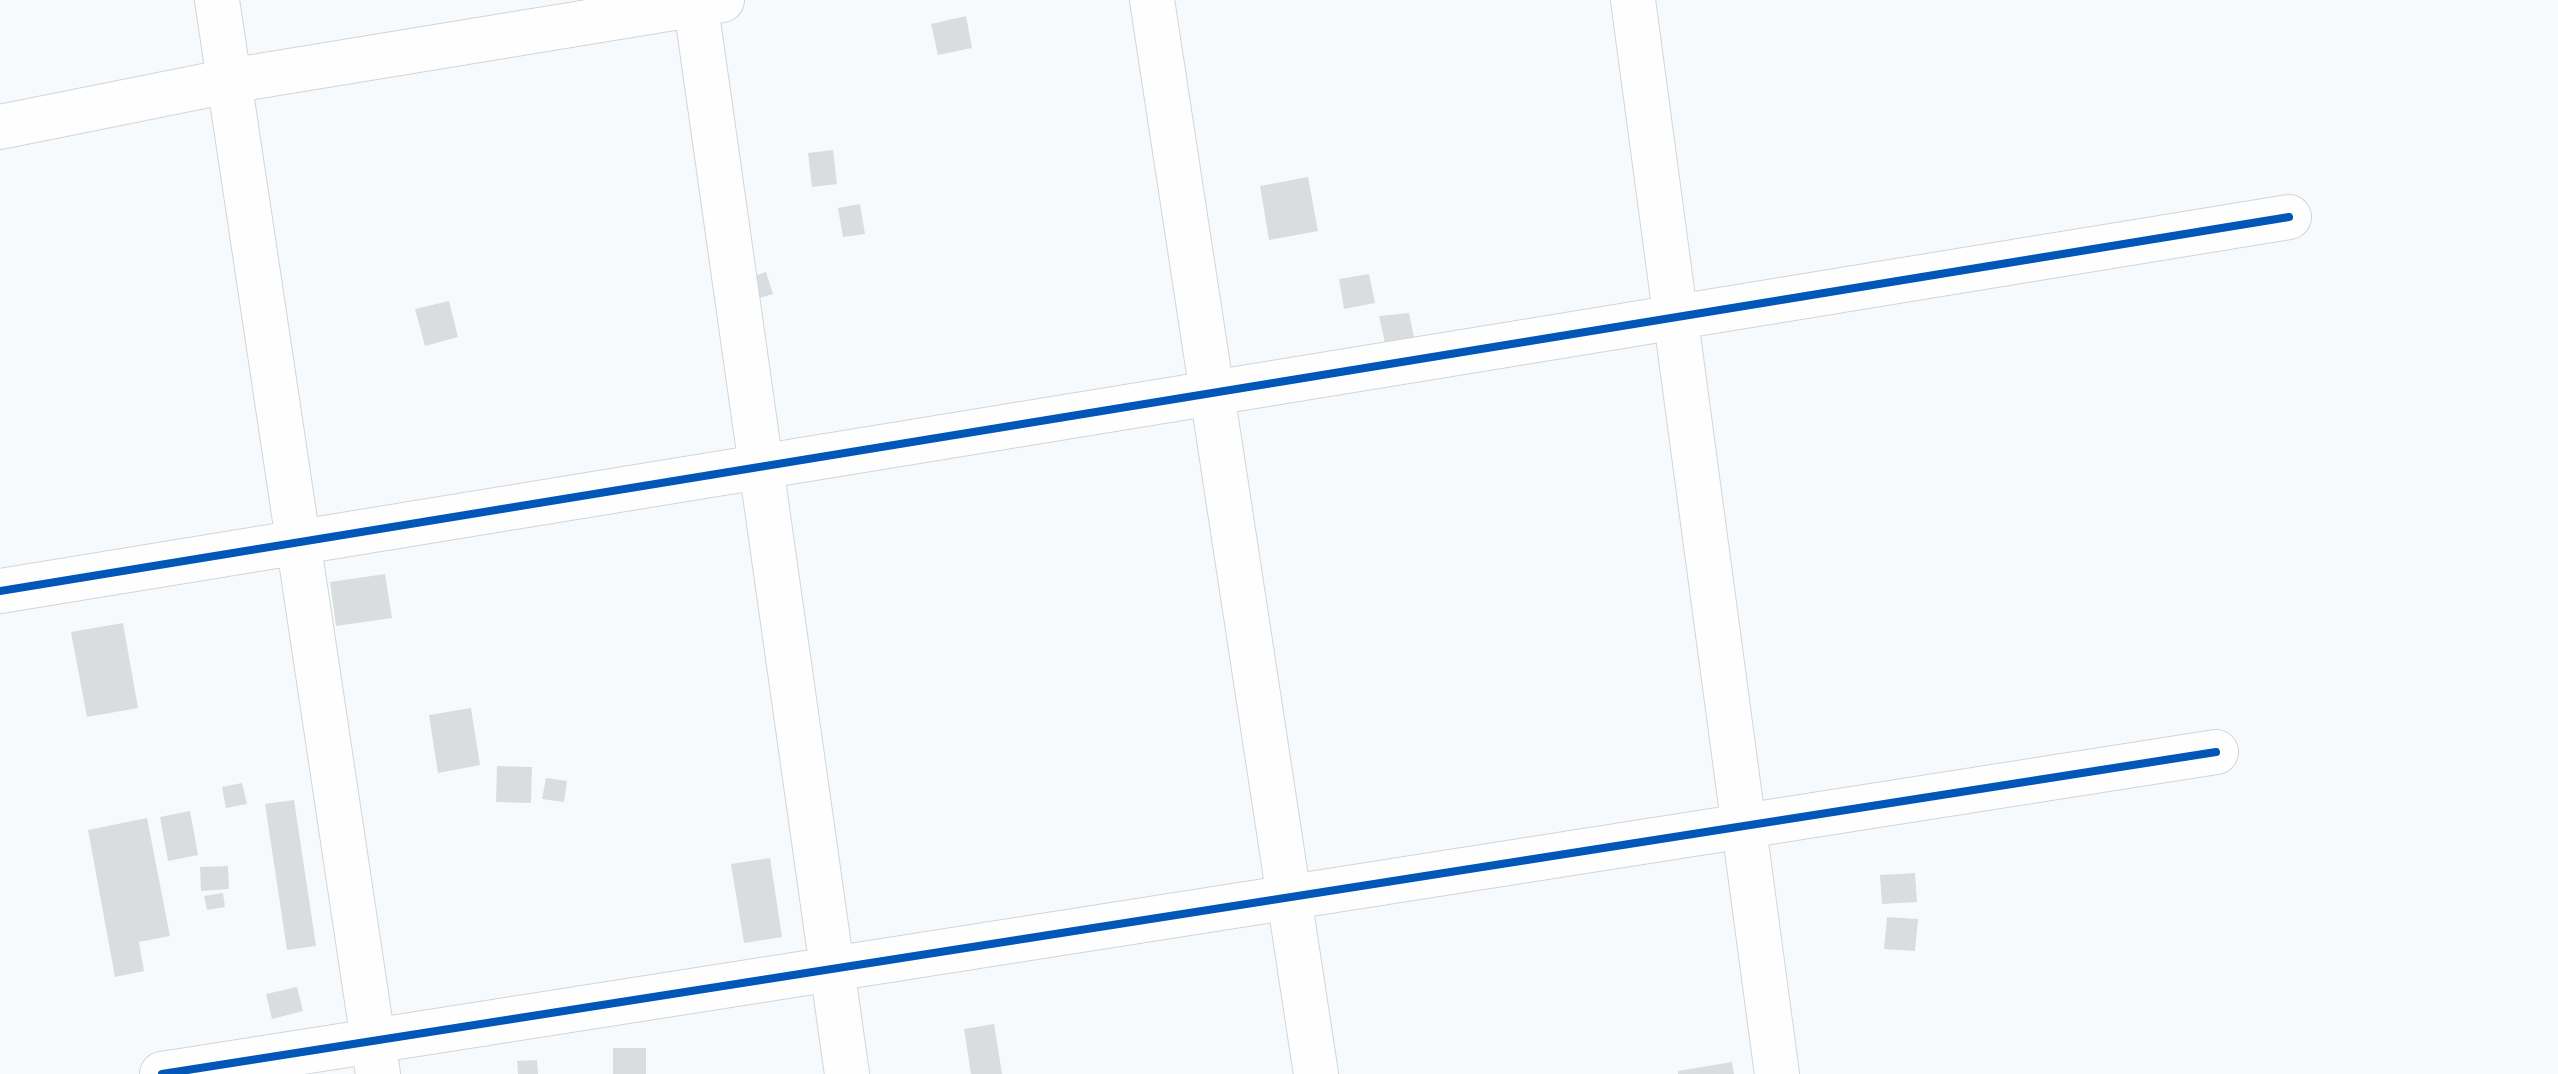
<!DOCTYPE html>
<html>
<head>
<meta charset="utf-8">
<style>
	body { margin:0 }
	canvas { display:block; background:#f7fafc }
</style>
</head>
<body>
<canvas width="2558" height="1074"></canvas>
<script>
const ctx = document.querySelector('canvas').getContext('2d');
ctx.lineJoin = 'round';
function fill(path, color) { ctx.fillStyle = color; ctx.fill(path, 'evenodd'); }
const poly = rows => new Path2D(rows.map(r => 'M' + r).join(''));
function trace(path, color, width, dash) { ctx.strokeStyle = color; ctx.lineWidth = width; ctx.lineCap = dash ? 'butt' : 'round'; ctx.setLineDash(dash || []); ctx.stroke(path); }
const building = poly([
	[966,16,972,48,938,55,931,24],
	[833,150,837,184,812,187,808,153],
	[1308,177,1318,231,1269,240,1260,186],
	[860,204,865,234,843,237,838,208],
	[766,272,773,294,746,302,739,281],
	[1369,274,1375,303,1344,309,1339,279],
	[449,301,458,337,425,346,415,309],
	[1409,313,1415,342,1386,348,1379,316],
	[385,574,392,618,336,626,330,582],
	[123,623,138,708,87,717,71,632],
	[471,708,480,765,438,773,429,715],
	[497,766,532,767,531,803,496,802],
	[546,778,567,781,564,802,542,799],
	[242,783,247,804,226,808,222,787],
	[294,800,316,946,287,950,265,804],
	[190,811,198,855,168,861,160,817],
	[147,818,170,936,139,942,144,971,115,977,88,830],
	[770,858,782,937,744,943,731,864],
	[228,866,229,889,201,891,200,867],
	[1915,873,1917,902,1882,904,1880,875],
	[223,893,225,907,207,910,204,896],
	[1887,917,1918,919,1915,951,1884,949],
	[297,987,303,1011,272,1019,266,994],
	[994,1024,1002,1074,971,1074,964,1029],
	[613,1048,646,1048,646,1074,613,1074],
	[537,1060,538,1074,518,1074,517,1061],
	[1732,1062,1734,1074,1678,1074,1678,1071]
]);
const street = poly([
	[217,0,378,1074],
	[695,0,847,1074],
	[1152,0,1316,1074],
	[1633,0,1777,1074],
	[0,127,229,81,722,0],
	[0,591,2289,217],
	[162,1074,2216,752]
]);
const cycleway = poly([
	[0,591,2289,217],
	[162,1074,2216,752]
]);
fill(building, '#dadddf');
trace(street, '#d2d5d7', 46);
trace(street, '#fefeff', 44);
trace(cycleway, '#0057b8', 8);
</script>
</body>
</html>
